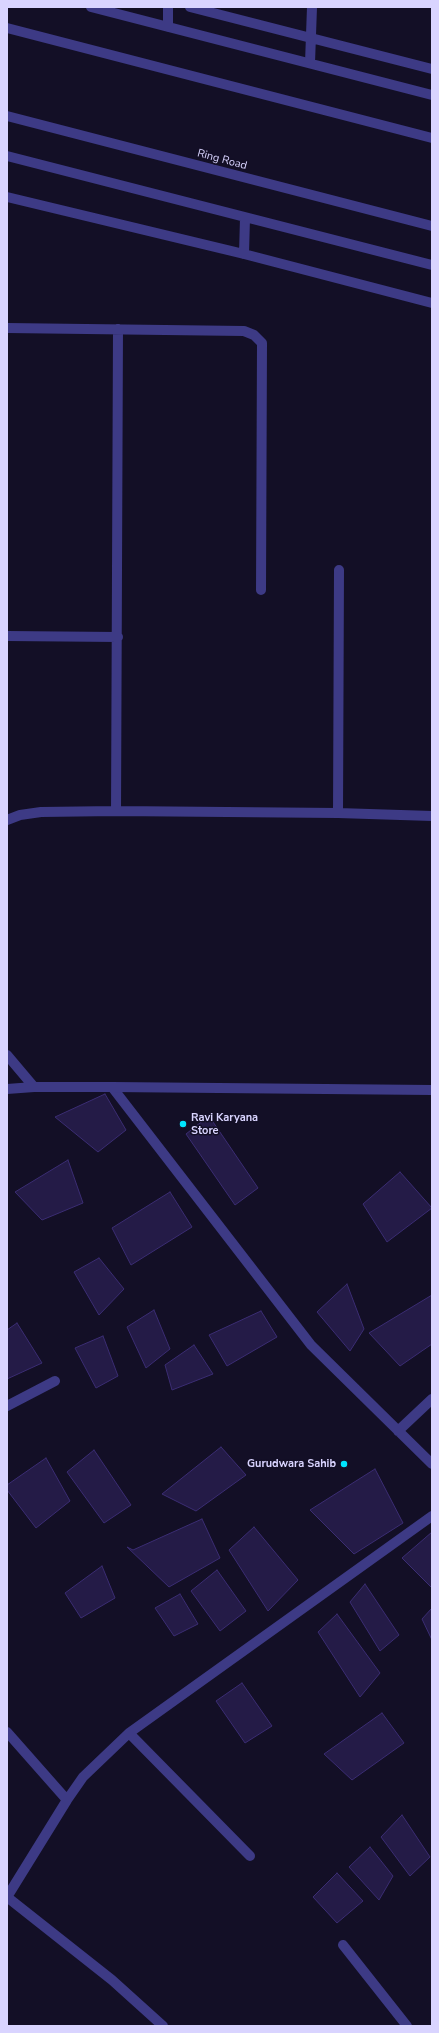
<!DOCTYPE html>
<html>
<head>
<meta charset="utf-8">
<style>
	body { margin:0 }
	#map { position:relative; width:439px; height:2033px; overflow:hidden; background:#130f26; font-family:"Nunito Sans",sans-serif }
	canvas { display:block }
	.frame { position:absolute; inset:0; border:8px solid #d9d4ff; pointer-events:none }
</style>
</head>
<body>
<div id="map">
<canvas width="439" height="2033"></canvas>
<div class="frame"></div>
</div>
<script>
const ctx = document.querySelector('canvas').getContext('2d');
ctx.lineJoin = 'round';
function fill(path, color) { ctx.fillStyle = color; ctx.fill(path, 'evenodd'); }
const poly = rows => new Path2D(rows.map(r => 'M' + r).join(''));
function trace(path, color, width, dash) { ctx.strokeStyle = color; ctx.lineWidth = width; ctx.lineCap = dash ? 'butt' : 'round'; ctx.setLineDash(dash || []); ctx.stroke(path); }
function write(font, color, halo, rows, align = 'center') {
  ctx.font = font + ' "Nunito Sans",sans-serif'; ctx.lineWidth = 3; ctx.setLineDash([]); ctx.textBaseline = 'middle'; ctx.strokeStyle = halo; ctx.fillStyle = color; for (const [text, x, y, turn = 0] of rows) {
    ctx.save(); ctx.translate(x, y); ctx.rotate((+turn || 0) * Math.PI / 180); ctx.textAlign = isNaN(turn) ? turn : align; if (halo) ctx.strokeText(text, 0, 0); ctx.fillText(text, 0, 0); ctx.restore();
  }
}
const building = poly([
	[105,1094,126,1130,98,1152,55,1117,105,1094],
	[209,1116,258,1188,235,1205,186,1134,209,1116],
	[68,1160,83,1203,42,1220,15,1192,68,1160],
	[400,1172,432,1208,387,1242,363,1204,400,1172],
	[170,1192,192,1227,131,1265,112,1228,170,1192],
	[99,1258,124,1289,99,1315,74,1272,99,1258],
	[347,1284,364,1329,350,1351,317,1312,347,1284],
	[432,1295,432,1344,400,1366,369,1333,432,1295],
	[154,1310,170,1349,146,1368,127,1327,154,1310],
	[261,1311,277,1337,227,1366,209,1335,261,1311],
	[17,1323,42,1363,7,1379,7,1330,17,1323],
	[103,1336,118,1376,96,1388,75,1348,103,1336],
	[194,1345,213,1374,172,1390,165,1365,194,1345],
	[221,1447,246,1475,196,1511,162,1494,221,1447],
	[94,1450,131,1505,104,1523,67,1472,94,1450],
	[46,1458,70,1501,36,1528,7,1490,7,1485,46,1458],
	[375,1469,403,1523,354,1554,310,1510,375,1469],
	[202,1519,220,1558,169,1587,127,1547,133,1550,202,1519],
	[254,1527,298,1580,268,1611,229,1550,254,1527],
	[432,1532,432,1588,402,1558,432,1532],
	[102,1566,115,1598,81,1618,65,1593,102,1566],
	[217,1570,246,1611,220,1631,191,1591,217,1570],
	[365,1584,399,1635,380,1651,350,1602,365,1584],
	[180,1594,198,1624,174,1636,155,1608,180,1594],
	[432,1608,432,1640,422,1619,432,1608],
	[337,1614,380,1673,360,1697,318,1632,337,1614],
	[242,1683,272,1726,245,1743,216,1701,242,1683],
	[382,1713,404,1743,352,1780,324,1754,382,1713],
	[402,1815,430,1857,410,1876,381,1837,402,1815],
	[370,1847,393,1876,379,1900,349,1867,370,1847],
	[337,1873,363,1901,337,1923,313,1897,337,1873]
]);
const minor = poly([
	[91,7,432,95],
	[168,7,168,27],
	[190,7,432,69],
	[310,63,312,7],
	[7,156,432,265],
	[7,197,244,254,432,303],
	[244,254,245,218],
	[7,328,244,331,254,335,262,343,261,590],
	[7,636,118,637],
	[116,811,118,329],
	[338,813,339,570],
	[7,820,20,815,41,812,116,811,338,813,432,816],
	[112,1087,311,1345,432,1464],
	[7,1406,55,1381],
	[398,1431,432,1399],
	[7,1732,67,1800],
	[129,1733,250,1856],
	[7,1897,67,1800,83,1777,129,1733,432,1516],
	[7,1897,112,1980,163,2026],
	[343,1945,407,2026]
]);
const tertiary = poly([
	[7,28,432,138],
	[7,116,432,226],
	[7,1055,34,1087],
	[7,1089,34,1087,112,1087,432,1090]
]);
const markers = [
	[183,1124,4,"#00e5ff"],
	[344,1464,4,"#00e5ff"]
];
const streetNames = [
	["Ring Road",222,160,15]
];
const poiNames = [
	["Ravi Karyana",191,1118],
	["Store",191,1131],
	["Gurudwara Sahib",336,1464,"right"]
];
fill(building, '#241b47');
trace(building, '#3b2d73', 1);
trace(minor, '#3d3a85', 10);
trace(tertiary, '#3d3a85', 10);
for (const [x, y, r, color] of markers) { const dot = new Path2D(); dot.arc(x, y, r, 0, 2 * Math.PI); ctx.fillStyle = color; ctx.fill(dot); trace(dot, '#130f26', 1.5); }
write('11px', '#d9d4ff', '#130f26', streetNames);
write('bold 11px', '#d9d4ff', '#130f26', poiNames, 'left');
</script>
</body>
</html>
